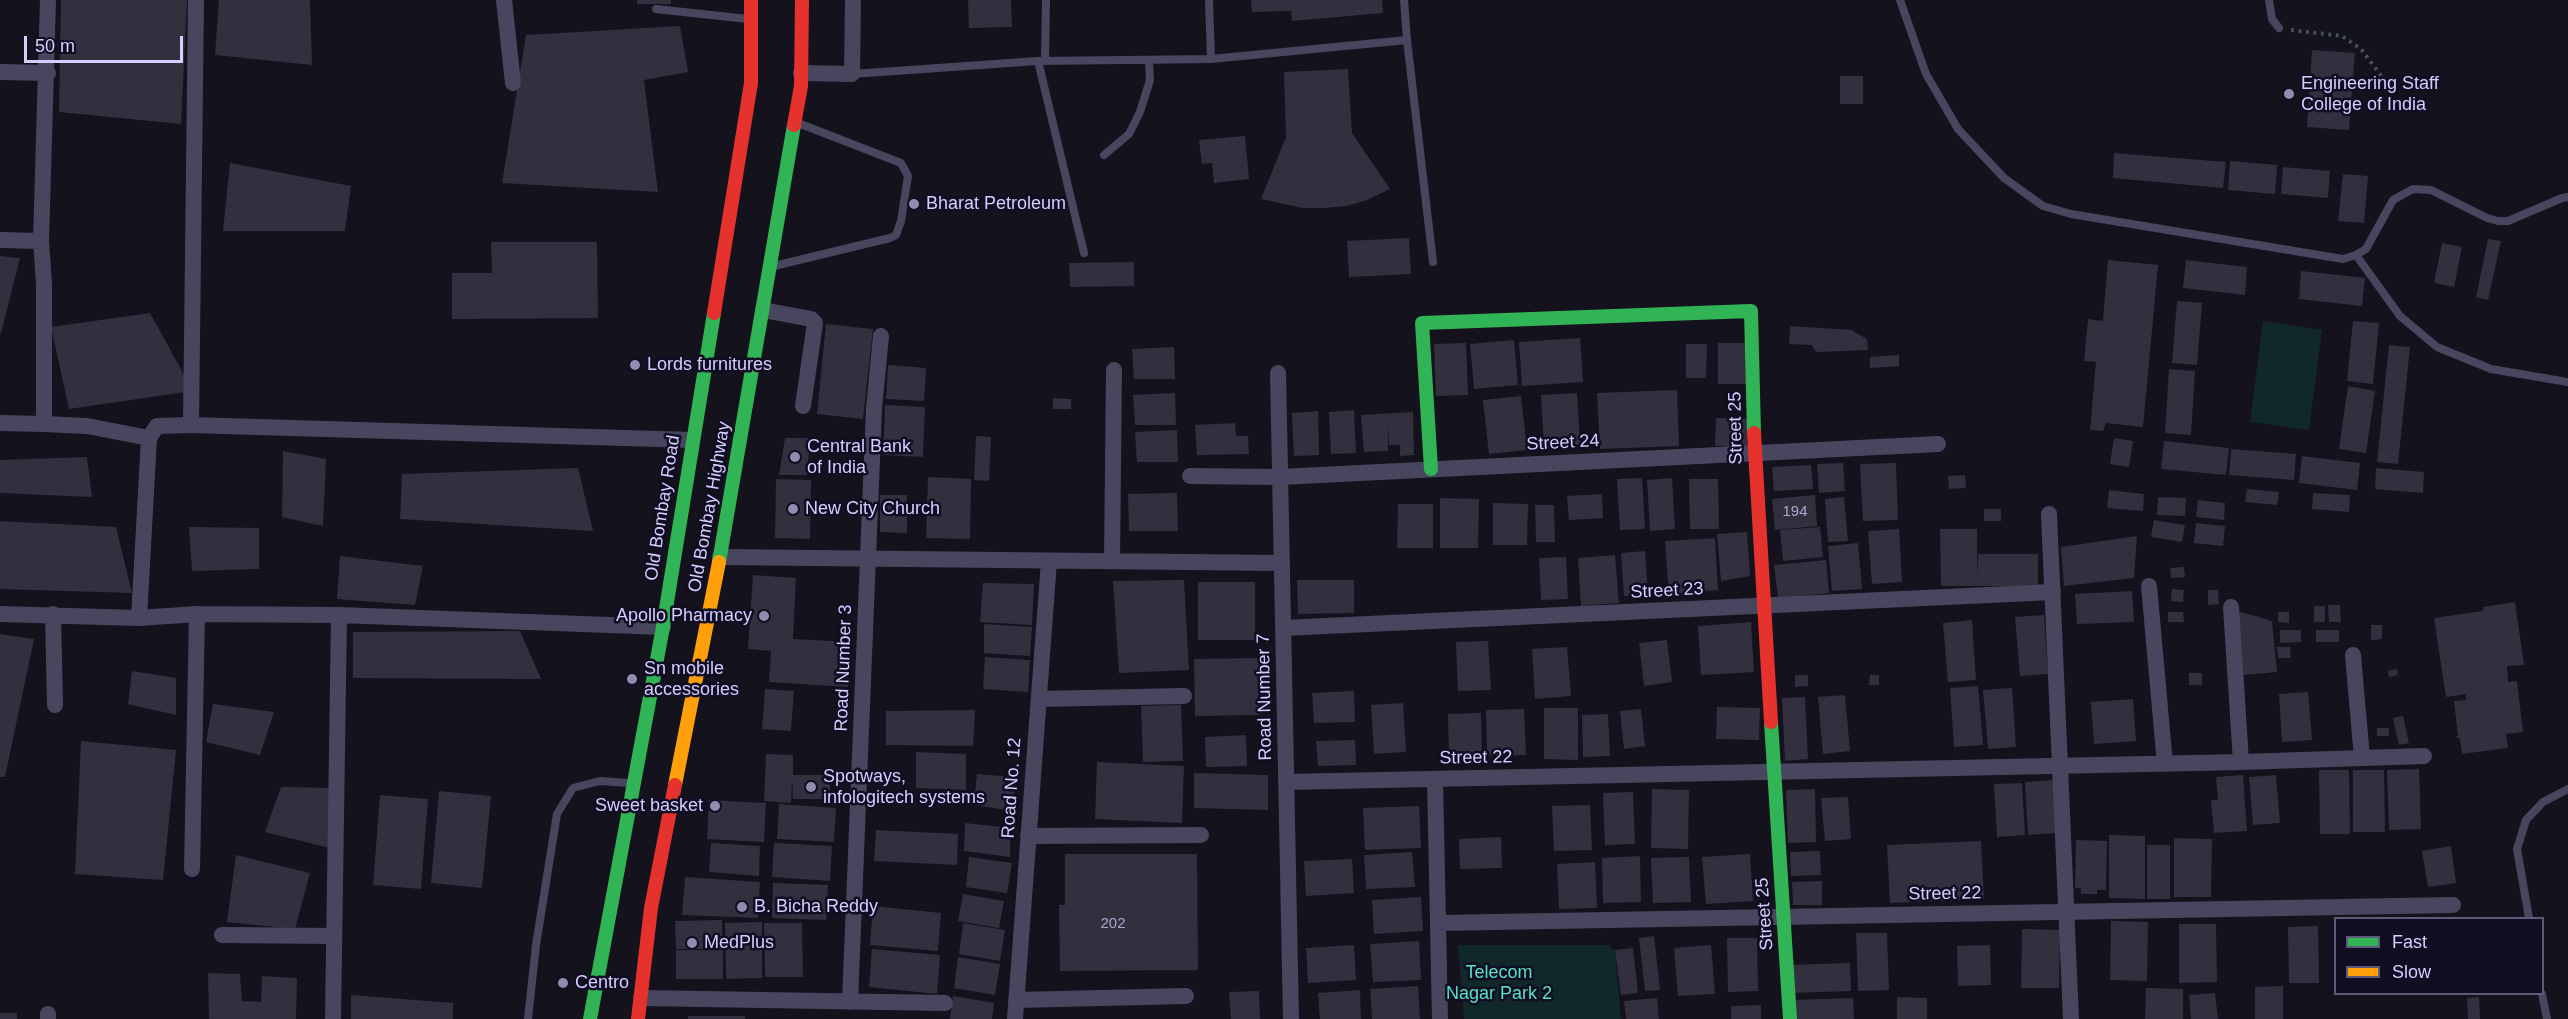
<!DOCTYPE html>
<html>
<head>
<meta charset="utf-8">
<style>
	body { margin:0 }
	#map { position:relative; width:2568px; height:1019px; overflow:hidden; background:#14121d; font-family:Helvetica,sans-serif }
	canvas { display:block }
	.legend { position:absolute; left:2334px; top:917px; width:210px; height:78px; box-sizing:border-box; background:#110d22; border:2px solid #5f5a7a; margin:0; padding:8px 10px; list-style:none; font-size:18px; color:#d5ceff }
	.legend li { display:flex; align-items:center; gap:12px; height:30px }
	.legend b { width:30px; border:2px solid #5f5a7a }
	.scale { position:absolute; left:24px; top:36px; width:159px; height:27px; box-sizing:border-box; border:3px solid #d5ceff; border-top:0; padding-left:8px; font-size:18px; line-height:21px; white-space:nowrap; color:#d5ceff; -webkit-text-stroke:4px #110d22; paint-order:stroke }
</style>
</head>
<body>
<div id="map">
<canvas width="2568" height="1019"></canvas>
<ul class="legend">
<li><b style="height:8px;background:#30b455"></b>Fast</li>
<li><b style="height:8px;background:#ff9f0a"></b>Slow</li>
</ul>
<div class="scale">50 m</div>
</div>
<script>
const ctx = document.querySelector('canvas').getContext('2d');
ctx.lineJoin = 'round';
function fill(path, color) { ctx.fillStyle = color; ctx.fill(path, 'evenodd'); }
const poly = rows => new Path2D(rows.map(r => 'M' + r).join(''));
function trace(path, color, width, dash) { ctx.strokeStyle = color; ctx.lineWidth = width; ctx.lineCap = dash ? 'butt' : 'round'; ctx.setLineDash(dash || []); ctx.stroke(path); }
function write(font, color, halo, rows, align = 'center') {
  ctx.font = font + ' Helvetica,sans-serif'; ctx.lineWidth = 5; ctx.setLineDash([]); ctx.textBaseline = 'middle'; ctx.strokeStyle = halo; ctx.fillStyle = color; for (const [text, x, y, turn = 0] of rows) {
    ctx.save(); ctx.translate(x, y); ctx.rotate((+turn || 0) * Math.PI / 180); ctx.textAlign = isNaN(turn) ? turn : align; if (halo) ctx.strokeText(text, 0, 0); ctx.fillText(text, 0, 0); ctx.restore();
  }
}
const green = poly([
	[2263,321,2322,330,2309,430,2250,422],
	[1458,945,1610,945,1611,949,1615,950,1621,1019,1464,1019]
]);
const building = poly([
	[61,0,187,0,181,124,59,112],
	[219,0,310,0,312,65,215,55],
	[637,0,671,0,671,4,637,4],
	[968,0,1011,0,1012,27,969,28],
	[1251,0,1382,0,1383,13,1292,21,1291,11,1252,12],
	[680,26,688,72,644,80,658,192,502,183,526,35],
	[2312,50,2355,53,2349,130,2307,127],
	[1348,69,1352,133,1390,189,1367,200,1347,206,1324,208,1303,208,1261,199,1286,137,1284,72],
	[1840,76,1863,76,1863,104,1840,104],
	[1245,136,1249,179,1214,183,1212,163,1202,164,1199,140],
	[2114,153,2226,162,2223,188,2113,178],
	[2230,161,2277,165,2275,194,2228,190],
	[230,163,351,186,345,231,223,231],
	[2283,167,2330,171,2328,198,2281,194],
	[2343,174,2368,176,2364,223,2338,221],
	[1409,238,1411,274,1349,277,1347,241],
	[2488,239,2501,241,2488,300,2476,297],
	[491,242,597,242,598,318,452,319,452,273,492,273],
	[2442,243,2462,247,2454,287,2434,283],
	[0,256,20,258,1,333,0,333],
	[2108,260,2158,265,2143,427,2106,423,2103,431,2090,430,2096,362,2084,361,2088,319,2103,321],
	[2186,260,2247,267,2245,295,2183,288],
	[1134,262,1134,286,1070,287,1069,263],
	[2301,271,2365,278,2362,306,2299,299],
	[2177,301,2202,303,2197,365,2172,363],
	[150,313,193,391,69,409,51,327],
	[2353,321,2379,323,2373,384,2347,381],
	[826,324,873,329,863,419,817,414],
	[1790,326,1851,330,1867,339,1868,350,1816,352,1812,345,1789,344],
	[1580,338,1583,382,1522,386,1519,342],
	[1514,340,1518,385,1474,389,1470,344],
	[1466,343,1468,395,1436,396,1434,344],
	[1718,343,1748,343,1749,384,1718,384],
	[1686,344,1707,344,1706,378,1686,378],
	[2389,345,2410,347,2398,464,2377,462],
	[1174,347,1175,379,1134,379,1132,349],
	[1899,355,1899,366,1870,368,1870,357],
	[888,365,926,368,924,401,886,399],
	[2169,369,2195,371,2191,435,2165,433],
	[2348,386,2375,391,2366,453,2339,449],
	[1677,390,1679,446,1600,449,1597,393],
	[1175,393,1176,425,1135,425,1133,395],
	[1577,393,1580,445,1544,447,1541,395],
	[1521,396,1527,450,1489,454,1483,400],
	[1053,398,1071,399,1071,409,1053,409],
	[885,405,925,407,923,457,883,455],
	[1354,410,1356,453,1331,454,1329,412],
	[1318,411,1319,455,1294,456,1292,413],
	[1413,412,1414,455,1400,456,1400,445,1389,445,1388,421,1388,451,1364,452,1361,415],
	[1716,418,1748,419,1747,447,1715,446],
	[1235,423,1236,436,1248,436,1249,454,1197,455,1195,425],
	[1177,430,1178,462,1137,462,1135,432],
	[976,436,991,437,989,481,974,480],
	[785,438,810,438,807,475,779,475],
	[2114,438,2133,441,2129,467,2110,464],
	[2164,441,2229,448,2226,475,2161,469],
	[2231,449,2296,454,2294,480,2229,475],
	[283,451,326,459,323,526,282,517],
	[2302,456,2360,463,2357,490,2299,483],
	[87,457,92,497,0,493,0,460],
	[1843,463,1845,491,1819,493,1817,464],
	[1896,463,1898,520,1863,521,1860,464],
	[1811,465,1813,489,1774,491,1772,467],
	[578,468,593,531,400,519,402,474],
	[2376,468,2424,472,2423,493,2375,489],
	[1965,475,1966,488,1949,489,1948,476],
	[928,477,971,479,970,539,926,538],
	[1642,478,1645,529,1620,530,1617,479],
	[1672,478,1675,529,1650,531,1647,480],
	[776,479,811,480,810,539,775,538],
	[1689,479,1718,479,1719,529,1690,529],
	[2247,489,2279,492,2277,505,2245,502],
	[2109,490,2144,494,2143,511,2107,508],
	[1177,493,1178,531,1129,531,1128,494],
	[2313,493,2350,495,2349,512,2312,509],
	[1602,494,1603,518,1569,520,1567,496],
	[880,495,907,495,907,533,880,532],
	[1815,495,1817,526,1775,530,1772,499],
	[1844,497,1848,541,1828,542,1825,499],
	[2158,497,2186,498,2185,516,2157,515],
	[1440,498,1479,499,1478,548,1440,548],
	[2198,500,2225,503,2224,520,2196,517],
	[1493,503,1528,504,1527,545,1493,545],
	[1398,504,1433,504,1433,548,1397,548],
	[1535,505,1554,505,1555,542,1536,542],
	[1984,509,2001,509,2001,521,1984,521],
	[2154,520,2185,525,2182,542,2151,537],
	[0,521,116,527,132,593,0,589],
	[2196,523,2225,526,2223,546,2194,543],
	[189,527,259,528,259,569,192,571],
	[1820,527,1823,557,1783,561,1780,530],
	[1899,529,1902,582,1872,584,1868,531],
	[1940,529,1977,529,1977,577,1978,554,2038,554,2038,586,1941,586],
	[1747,532,1750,576,1721,581,1717,534],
	[2137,536,2134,578,2064,586,2061,547],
	[1715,538,1718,590,1669,594,1665,541],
	[1858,543,1862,589,1832,591,1828,546],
	[1645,551,1648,594,1624,596,1621,553],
	[1615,555,1619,603,1581,606,1578,558],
	[340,556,423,566,415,605,337,599],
	[1566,557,1568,599,1541,600,1539,558],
	[1826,560,1829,593,1778,598,1774,565],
	[2184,567,2185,577,2171,578,2170,568],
	[753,575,796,578,793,639,851,642,848,687,769,682,771,651,748,649],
	[1184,580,1189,670,1119,673,1113,581],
	[1297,580,1354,580,1354,613,1298,614],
	[1198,582,1255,582,1255,640,1198,640],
	[983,583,1034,584,1032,625,980,622],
	[2172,589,2184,590,2183,602,2171,601],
	[2208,590,2218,590,2219,604,2208,605],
	[2132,591,2134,622,2077,624,2075,594],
	[2515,602,2524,665,2507,666,2508,682,2517,681,2523,732,2506,734,2508,748,2462,754,2460,739,2455,736,2458,736,2454,701,2466,700,2466,694,2446,697,2434,618,2483,611,2483,607],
	[2328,605,2340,605,2341,622,2329,622],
	[2314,606,2325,606,2325,622,2314,622],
	[2238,611,2272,621,2277,672,2242,675],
	[2168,612,2183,612,2184,622,2168,622],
	[2278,612,2289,612,2289,623,2278,622],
	[2044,615,2048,674,2020,676,2015,617],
	[1972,620,1976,680,1948,682,1943,623],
	[1751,622,1754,672,1701,675,1698,626],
	[984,624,1032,627,1030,656,984,653],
	[2371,625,2382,625,2382,639,2371,640],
	[2280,630,2301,630,2301,642,2280,643],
	[2316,630,2339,630,2339,642,2316,642],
	[520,631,541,679,353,678,353,632],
	[0,634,34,639,5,777,0,777],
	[1667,640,1672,682,1644,686,1639,643],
	[1488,641,1491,690,1458,691,1456,642],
	[1567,647,1571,696,1535,699,1532,649],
	[2277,647,2290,647,2291,658,2278,658],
	[985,657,1030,660,1028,692,983,689],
	[1259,658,1259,715,1195,716,1194,659],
	[2397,669,2398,675,2389,677,2388,671],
	[132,671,176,678,176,715,128,704],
	[2189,673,2202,673,2202,685,2189,685],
	[1795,675,1808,675,1808,686,1795,687],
	[1870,675,1879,675,1879,685,1869,685],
	[1978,686,1983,745,1954,747,1950,688],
	[2012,688,2016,747,1988,749,1983,690],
	[765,689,794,691,791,731,762,729],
	[1354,691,1355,722,1314,723,1312,693],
	[2308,692,2312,740,2282,742,2279,694],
	[1845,695,1850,751,1823,754,1818,697],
	[1805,697,1808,759,1785,761,1782,698],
	[2133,699,2136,741,2094,744,2091,702],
	[1403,703,1406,752,1374,754,1371,705],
	[213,704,274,712,260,755,206,742],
	[1181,705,1183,761,1143,762,1141,706],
	[1717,707,1760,708,1759,740,1716,739],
	[1544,708,1578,708,1578,760,1544,759],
	[1524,709,1526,755,1487,756,1486,710],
	[1641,709,1645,746,1624,749,1620,711],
	[975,710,973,746,886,745,886,711],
	[1481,713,1482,761,1449,762,1448,714],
	[1608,714,1610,756,1583,757,1582,715],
	[2403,716,2409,743,2399,745,2393,718],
	[2377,728,2389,728,2389,736,2377,736],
	[1246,735,1247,766,1206,767,1205,737],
	[1355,740,1356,765,1318,766,1316,741],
	[81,741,176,750,163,880,75,874],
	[916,752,966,754,966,790,916,788],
	[766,754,793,755,793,775,830,775,830,799,793,799,792,778,791,803,764,801],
	[1097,762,1184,766,1182,823,1095,819],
	[2419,769,2421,829,2389,830,2387,770],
	[2319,770,2349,770,2350,834,2320,834],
	[2353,770,2384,770,2385,832,2353,832],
	[1194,773,1268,775,1268,810,1194,808],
	[977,774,1015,777,1013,811,974,805],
	[2243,775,2247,831,2214,833,2211,800,2218,800,2216,777],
	[2276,775,2280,823,2253,825,2249,777],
	[2053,780,2056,833,2028,835,2025,782],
	[2022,783,2025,835,1997,837,1994,784],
	[281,787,336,788,330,848,265,832],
	[1652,789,1689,790,1688,849,1651,848],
	[1815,789,1816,842,1788,843,1786,790],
	[439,791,491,796,482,888,431,883],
	[1633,792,1635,844,1605,845,1603,793],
	[380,795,428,799,421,889,373,885],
	[1848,797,1851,839,1825,841,1821,798],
	[709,800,766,803,764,842,707,839],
	[779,804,836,808,834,842,777,839],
	[1590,805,1592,850,1554,851,1552,806],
	[1419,806,1421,848,1365,850,1363,808],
	[965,823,1010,828,1010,857,964,851],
	[876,830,958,834,957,865,874,861],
	[2109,835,2145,836,2145,899,2109,898],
	[1501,837,1502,868,1460,869,1459,839],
	[2174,838,2212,839,2211,897,2174,897],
	[2076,840,2107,841,2106,890,2097,890,2097,894,2081,894,2081,888,2075,888],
	[1981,841,1984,899,1890,903,1887,845],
	[711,843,760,846,759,876,709,872],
	[774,843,832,846,830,881,772,877],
	[2147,845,2170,845,2170,899,2147,899],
	[2451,846,2456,883,2428,887,2422,851],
	[1820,851,1821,875,1791,876,1790,852],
	[1412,852,1415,887,1366,889,1364,855],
	[1065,854,1197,854,1198,970,1060,971,1059,905,1065,905],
	[1750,854,1753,901,1706,904,1702,857],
	[236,855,310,873,295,929,227,922],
	[1640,856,1641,902,1603,903,1602,858],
	[969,857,1012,863,1007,893,966,887],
	[1689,857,1691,902,1653,903,1651,858],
	[1352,859,1354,893,1306,896,1304,861],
	[1595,862,1597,908,1559,909,1557,864],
	[685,877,760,882,758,918,682,915],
	[1822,881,1822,905,1793,905,1792,882],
	[773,883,828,885,826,920,772,918],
	[963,894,1004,901,999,928,958,921],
	[1421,897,1423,931,1374,934,1372,900],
	[873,906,941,913,938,951,870,945],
	[722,920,723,949,676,949,675,921],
	[2111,921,2148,922,2147,981,2110,980],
	[762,922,762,978,726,979,725,923],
	[764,923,802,923,803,977,765,977],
	[963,923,1005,930,1000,961,959,954],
	[2179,924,2216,924,2217,982,2179,983],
	[2318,926,2319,983,2289,983,2288,927],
	[2022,929,2060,930,2059,988,2021,988],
	[1856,933,1887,933,1889,990,1858,991],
	[1654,936,1660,990,1645,991,1639,938],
	[1727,938,1757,938,1758,991,1728,992],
	[1419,941,1421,980,1373,982,1370,944],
	[1354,945,1356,980,1308,983,1306,948],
	[1711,945,1715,994,1678,996,1674,948],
	[1990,945,1991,985,1958,986,1957,946],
	[1633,948,1638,993,1621,995,1615,950],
	[872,949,940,955,937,994,869,987],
	[676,950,723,950,723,979,676,979],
	[958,957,1000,964,995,995,954,988],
	[1850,963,1851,991,1790,993,1789,965],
	[208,973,240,974,242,1001,261,1002,262,976,297,978,296,1019,209,1019],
	[1418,986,1420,1019,1372,1019,1370,989],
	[2283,986,2283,1019,2255,1019,2255,987],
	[2146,988,2183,989,2183,1019,2145,1019],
	[1360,990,1361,1019,1320,1019,1318,993],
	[1259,991,1260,1019,1231,1019,1229,992],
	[2215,993,2218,1019,2191,1019,2189,995],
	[351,995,453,1003,453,1019,351,1019],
	[953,996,994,1003,992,1019,950,1019],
	[1897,997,1927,998,1927,1019,1897,1019],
	[2479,997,2480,1019,2468,1019,2467,998],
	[1657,998,1659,1019,1626,1019,1624,1001],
	[1853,998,1854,1019,1793,1019,1793,1000],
	[1761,1005,1761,1019,1731,1019,1731,1006],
	[0,1013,17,1013,17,1019,0,1019],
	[688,1016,745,1016,745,1019,688,1019]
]);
const path = poly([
	[2291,30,2342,36,2361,49,2385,81]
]);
const lane = poly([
	[1209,0,1211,59],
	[1900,0,1926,74,1958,129,2004,178,2043,206,2071,214,2343,259,2356,255,2366,249,2393,200,2413,189,2431,190,2487,218,2498,221,2508,221,2562,198,2568,197],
	[2269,0,2272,19,2279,28],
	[656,9,748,19],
	[1407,40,1433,262],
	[1038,61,1084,253],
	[1045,61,1046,0],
	[852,74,1038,61,1211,59,1407,40,1404,0],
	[1104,155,1129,134,1140,112,1150,80,1149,61],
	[2356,255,2400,316,2437,347,2491,369,2568,382],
	[774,266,890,238,896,235,901,221,908,176,901,163,798,123],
	[2529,918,2517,849,2526,820,2543,802,2568,789],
	[2542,994,2547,1019],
	[528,1019,536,945,557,814,573,788,600,781,629,783]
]);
const street = poly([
	[48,0,41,241,44,284,44,424,87,426,149,438,139,618],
	[504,0,513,83],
	[0,72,48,73],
	[801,73,852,74,853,0],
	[0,240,41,241],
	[763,310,811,319,815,323,803,406],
	[1278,373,1291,1019],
	[0,423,44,424],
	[191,425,196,0],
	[149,438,157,426,191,425,692,440],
	[1190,476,1280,477,1938,444],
	[2049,514,2071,1019],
	[720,557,1281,563],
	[1112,561,1114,370],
	[2149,586,2165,764],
	[2231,607,2241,762],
	[0,614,139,618,197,614,339,615,663,627],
	[53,614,55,705],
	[1283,628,2053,592],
	[2353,655,2362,758],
	[1039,699,1184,696],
	[1435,779,1440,1019],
	[1286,782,2241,762,2424,756],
	[1028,836,1201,835],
	[192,869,197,614],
	[1438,923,2453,905],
	[222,935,334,936],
	[641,998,945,1003],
	[1016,1000,1186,996],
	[850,1002,874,409,881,336],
	[48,1014,48,1019],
	[333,1019,339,615],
	[1015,1019,1049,561]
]);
const fast = poly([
	[1431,469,1422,323,1751,311,1754,433],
	[719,562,794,125],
	[1771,722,1790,1019],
	[590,1019,663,627,714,313]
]);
const slow = poly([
	[675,785,719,562]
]);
const jam = poly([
	[794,125,801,86,802,0],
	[714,313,751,83,751,0],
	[1754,433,1771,722],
	[638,1019,651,908,675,785]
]);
const markers = [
	[2289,94,6,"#918cb0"],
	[914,204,6,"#918cb0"],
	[635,365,6,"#918cb0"],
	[795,457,6,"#918cb0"],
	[793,509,6,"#918cb0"],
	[764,616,6,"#918cb0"],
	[632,679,6,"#918cb0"],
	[811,787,6,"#918cb0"],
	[715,806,6,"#918cb0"],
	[742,907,6,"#918cb0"],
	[692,943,6,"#918cb0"],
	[563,983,6,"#918cb0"]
];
const numberNames = [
	["194",1795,512],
	["202",1113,924]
];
const poiNames = [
	["Engineering Staff",2301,84],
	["College of India",2301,105],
	["Bharat Petroleum",926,204],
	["Lords furnitures",647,365],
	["Central Bank",807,447],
	["of India",807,468],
	["New City Church",805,509],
	["Apollo Pharmacy",752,616,"right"],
	["Sn mobile",644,669],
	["accessories",644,690],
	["Spotways,",823,777],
	["infologitech systems",823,798],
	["Sweet basket",703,806,"right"],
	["B. Bicha Reddy",754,907],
	["MedPlus",704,943],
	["Centro",575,983]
];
const streetNames = [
	["Street 25",1736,428,-91],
	["Street 24",1563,443,-3],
	["Old Bombay Highway",710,507,-80],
	["Old Bombay Road",663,508,-81],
	["Street 23",1667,591,-3],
	["Road Number 3",844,668,-88],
	["Road Number 7",1265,697,-91],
	["Street 22",1476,758,-1],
	["Road No. 12",1012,788,-86],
	["Street 22",1945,894,-1],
	["Street 25",1765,914,-94]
];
const parkNames = [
	["Telecom",1499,973],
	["Nagar Park 2",1499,994]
];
fill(green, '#11282a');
fill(building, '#322f3f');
trace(path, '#424f5e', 4, [3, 4.5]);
trace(lane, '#48465e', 8);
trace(street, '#48465e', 16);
trace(fast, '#30b455', 14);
trace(slow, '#ff9f0a', 14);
trace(jam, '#e5322d', 14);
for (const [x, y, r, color] of markers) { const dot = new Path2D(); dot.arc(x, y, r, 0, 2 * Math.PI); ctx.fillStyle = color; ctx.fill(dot); trace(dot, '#110d22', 2); }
write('15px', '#aca6cf', null, numberNames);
write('18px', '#d5ceff', '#110d22', poiNames, 'left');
write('18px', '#d5ceff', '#110d22', streetNames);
write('18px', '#57e2c4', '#110d22', parkNames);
</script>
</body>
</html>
